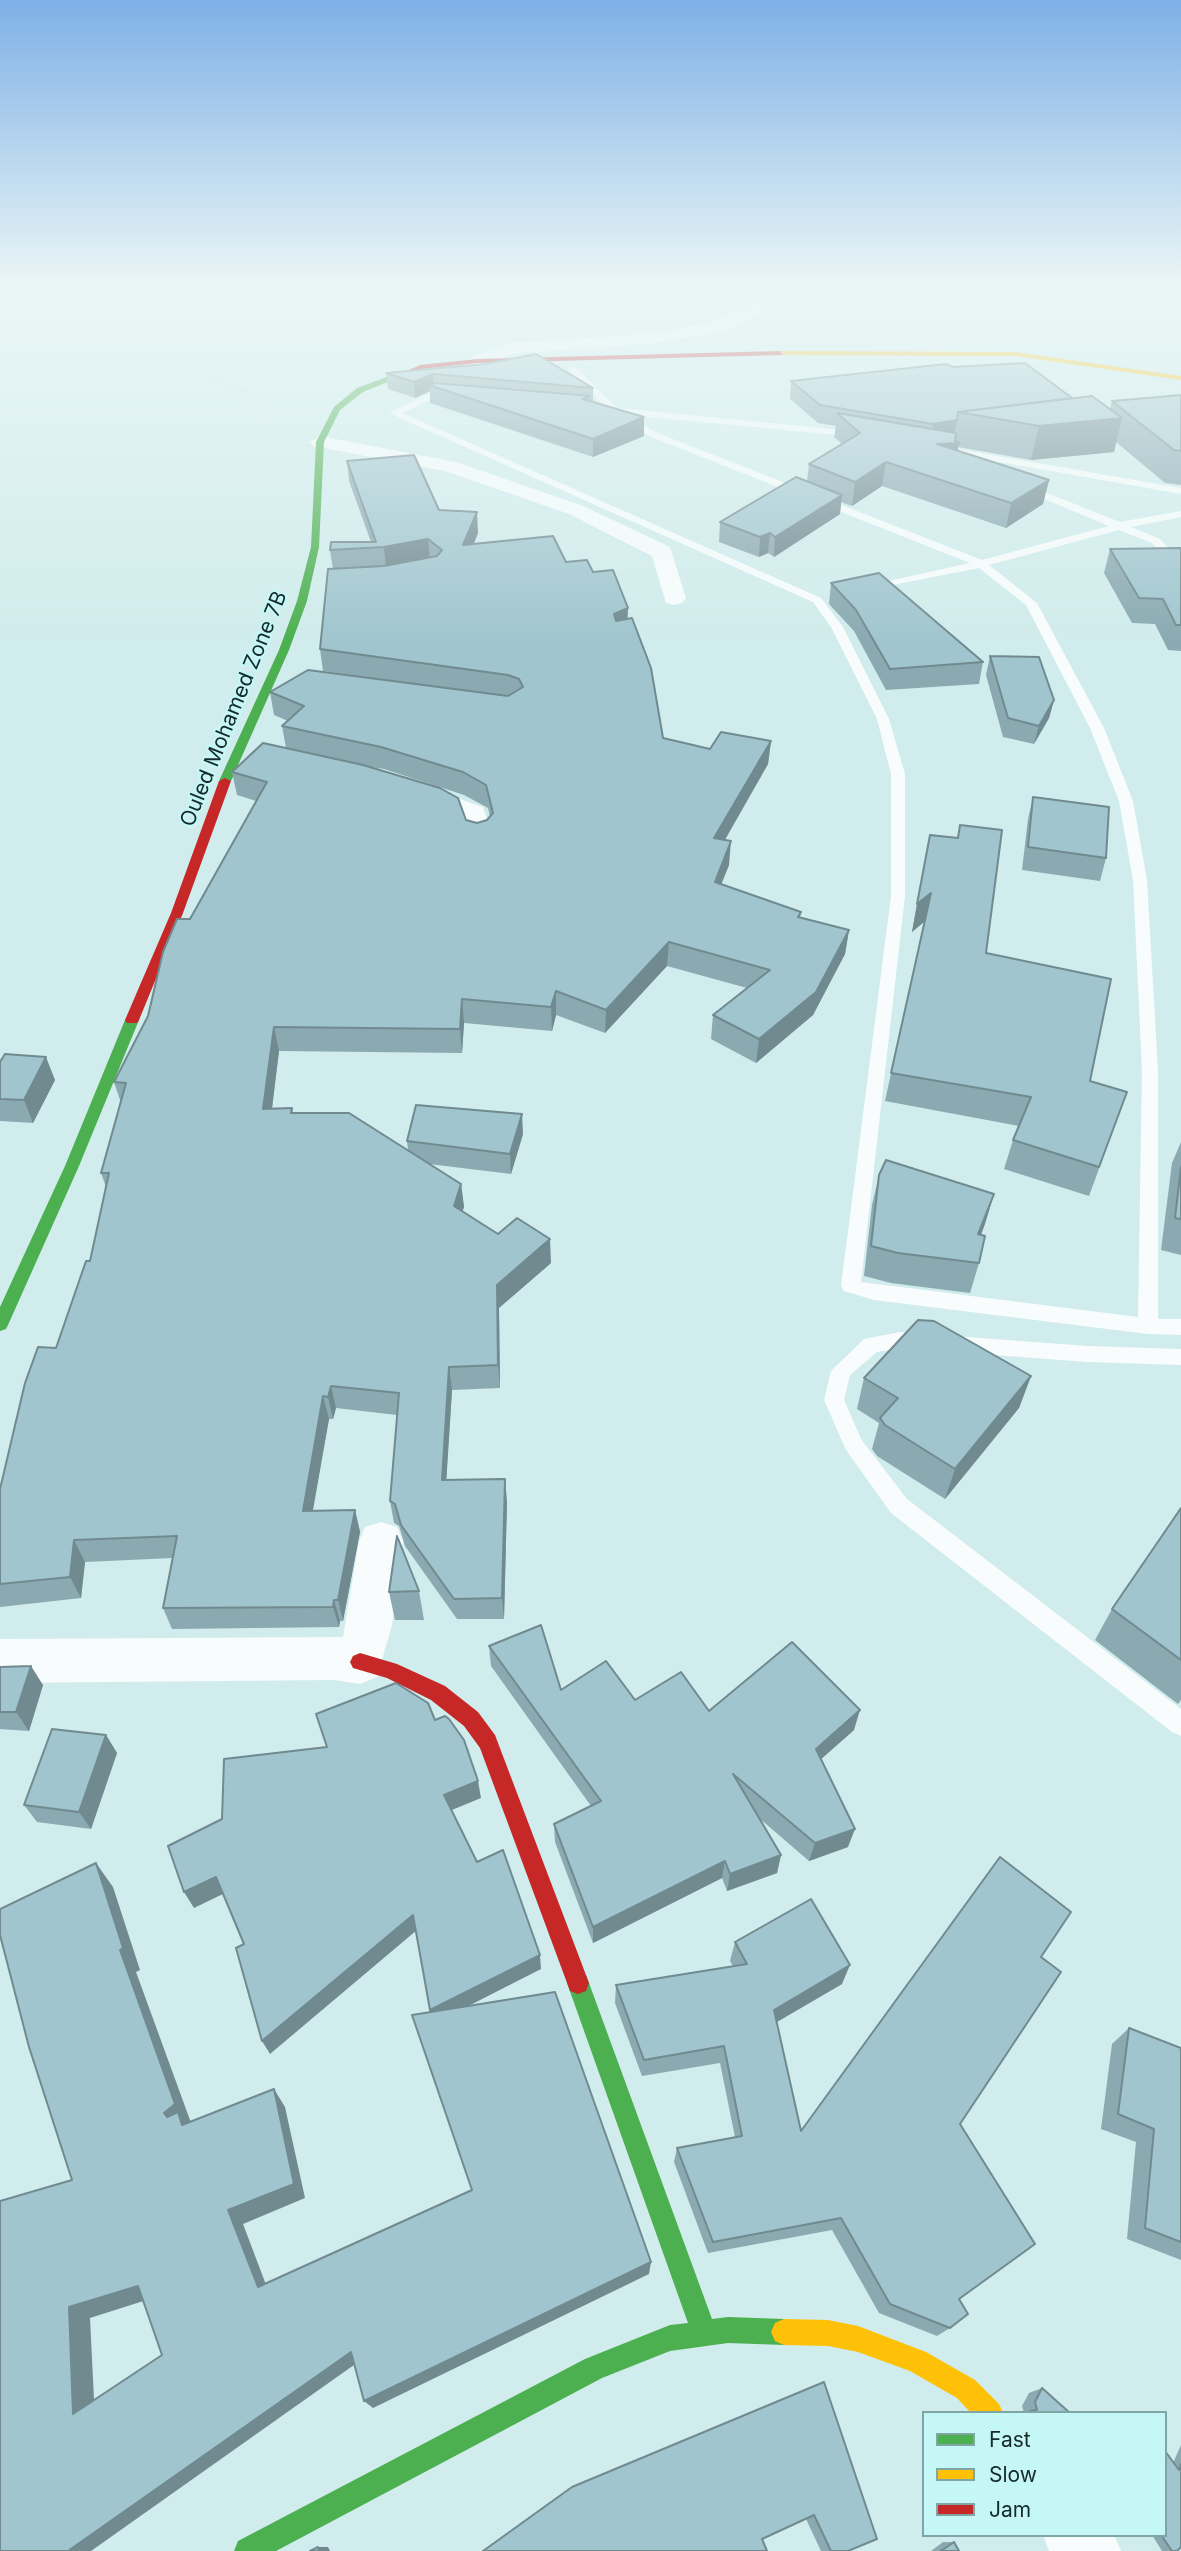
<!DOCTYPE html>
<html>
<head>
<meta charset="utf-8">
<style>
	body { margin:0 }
	#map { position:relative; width:1181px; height:2551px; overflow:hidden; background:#d1ecec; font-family:Inter,sans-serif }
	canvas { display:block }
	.legend { position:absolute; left:922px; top:2411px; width:245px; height:126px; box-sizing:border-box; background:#c6f7f7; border:2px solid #80a5a5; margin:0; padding:9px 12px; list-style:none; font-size:21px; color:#162a2a }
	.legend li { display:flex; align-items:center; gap:14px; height:35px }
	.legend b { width:35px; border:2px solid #80a5a5 }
</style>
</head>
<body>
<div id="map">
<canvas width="1181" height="2551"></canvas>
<ul class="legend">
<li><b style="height:9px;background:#4caf50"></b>Fast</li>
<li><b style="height:9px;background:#ffc107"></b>Slow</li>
<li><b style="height:9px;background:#c62828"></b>Jam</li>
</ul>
</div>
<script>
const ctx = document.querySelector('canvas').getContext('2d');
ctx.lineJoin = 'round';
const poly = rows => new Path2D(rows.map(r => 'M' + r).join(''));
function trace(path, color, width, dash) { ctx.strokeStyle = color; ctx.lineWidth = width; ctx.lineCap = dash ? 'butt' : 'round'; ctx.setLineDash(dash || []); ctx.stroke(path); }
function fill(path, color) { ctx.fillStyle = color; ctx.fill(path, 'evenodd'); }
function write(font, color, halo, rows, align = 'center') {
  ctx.font = font + ' Inter,sans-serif'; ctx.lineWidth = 5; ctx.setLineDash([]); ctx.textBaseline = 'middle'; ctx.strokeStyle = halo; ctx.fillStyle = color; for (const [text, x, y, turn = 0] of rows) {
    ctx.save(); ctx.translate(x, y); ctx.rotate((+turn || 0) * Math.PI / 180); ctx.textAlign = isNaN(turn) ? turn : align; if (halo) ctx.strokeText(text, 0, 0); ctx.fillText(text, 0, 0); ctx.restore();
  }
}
const path = poly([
	[0,323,90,336,247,391,285,449]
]);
const lane = poly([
	[569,367,575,367,617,408,862,432,859,437,628,415,655,432,982,560,1109,526,1018,488,1017,486,1022,483,1120,522,1181,511,1181,517,1131,527,1160,539,1181,562,1181,572,1152,543,1119,530,989,565,1037,603,1104,728,1133,801,1147,880,1158,1071,1158,1319,1181,1319,1181,1335,1148,1334,874,1300,844,1291,841,1286,891,896,891,774,877,719,831,627,813,602,389,413,431,393,458,393,458,397,435,398,402,413,821,598,843,627,889,719,905,774,905,896,861,1282,1138,1317,1142,1071,1133,880,1119,801,1090,728,1026,605,979,568,862,591,862,587,970,563,649,436,612,414,600,412,600,408,606,407,569,371,569,367],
	[940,446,1181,488,1181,494,937,451,940,446],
	[900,1332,1088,1346,1181,1349,1181,1365,1088,1362,900,1348,877,1352,850,1375,844,1400,861,1439,907,1499,1181,1709,1181,1736,1172,1732,891,1513,846,1450,824,1400,831,1371,864,1339,900,1332]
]);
const street = poly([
	[752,286,768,286,766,303,756,315,722,331,650,344,515,353,477,366,468,361,471,357,512,343,650,334,711,323,744,307,750,302,752,286],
	[320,436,456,462,583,506,670,547,686,598,682,603,674,605,666,603,652,556,569,514,445,471,313,446,310,442,320,436],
	[411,782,483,807,492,835,488,841,478,844,468,841,460,818,401,796,397,790,401,784,411,782],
	[381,1522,397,1527,403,1541,392,1625,377,1677,360,1684,334,1680,0,1683,0,1639,343,1637,359,1541,365,1527,381,1522],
	[1043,2535,1114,2535,1121,2551,1049,2551,1043,2535]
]);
const fast = poly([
	[403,371,410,373,363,392,340,410,324,442,319,547,307,601,289,650,231,781,221,783,219,781,279,650,297,601,311,547,316,442,334,407,357,388,403,371],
	[132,1016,139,1020,79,1166,8,1325,6,1329,0,1331,0,1307,65,1166,125,1020,132,1016],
	[578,1972,586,1975,589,1983,712,2319,728,2317,784,2319,793,2323,797,2332,793,2341,784,2345,728,2343,670,2351,602,2378,276,2551,234,2551,238,2541,585,2359,670,2325,688,2323,567,1983,570,1975,578,1972]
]);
const slow = poly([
	[780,351,1015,352,1181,376,1181,380,1015,356,777,355,780,351],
	[784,2319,828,2320,858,2326,926,2352,975,2380,999,2404,1003,2413,971,2413,957,2398,910,2371,858,2352,828,2346,784,2345,775,2341,771,2332,775,2323,784,2319]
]);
const jam = poly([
	[780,351,783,355,477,363,421,369,406,375,402,373,420,365,477,359,780,351],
	[225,778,231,781,183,913,139,1020,137,1023,127,1023,125,1020,171,913,219,781,225,778],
	[360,1653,397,1664,445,1686,478,1712,495,1735,589,1983,586,1991,578,1994,570,1991,480,1748,464,1726,431,1700,387,1678,353,1668,350,1662,353,1656,360,1653]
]);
const wall = poly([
	[485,364,593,388,593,402,644,417,644,436,593,457,430,403,430,391,415,398,388,389,386,373],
	[953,367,1110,409,1112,401,1181,395,1181,485,1165,483,1116,442,1114,452,1031,460,958,447,957,451,1049,480,1043,504,1006,528,882,486,852,506,841,502,840,514,774,557,768,553,759,557,719,542,720,522,807,481,809,464,842,444,834,437,836,426,818,423,790,399,791,381],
	[347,461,439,510,478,533,474,544,566,562,593,572,628,608,627,619,663,738,710,749,771,741,768,764,725,840,729,865,721,884,801,912,800,918,849,930,845,954,813,1015,756,1063,711,1039,713,1015,747,988,667,966,605,1033,556,1015,552,1031,464,1023,462,1053,279,1051,272,1108,292,1108,293,1113,408,1150,407,1141,523,1134,511,1174,429,1164,461,1184,464,1207,462,1212,498,1234,551,1263,499,1308,500,1388,452,1390,446,1480,507,1501,504,1619,457,1619,405,1546,399,1526,394,1523,390,1501,397,1415,336,1408,333,1419,329,1419,312,1511,355,1510,360,1532,343,1621,340,1621,339,1627,172,1629,163,1608,172,1558,85,1562,81,1598,0,1607,0,1489,90,1261,106,1187,101,1173,121,1103,114,1082,148,1016,190,919,256,801,237,795,232,772,286,748,282,726,288,721,274,715,270,692,409,683,323,671,320,649,333,569,330,550,371,542,349,481],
	[370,767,384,769,464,795,488,808,490,817,487,820,477,823,466,820],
	[1181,548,1181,651,1168,650,1155,624,1132,623,1104,573,1110,549],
	[831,583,983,662,979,684,886,690,854,631,829,604],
	[990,656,1054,700,1049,718,1034,744,1003,737,986,675],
	[1033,797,1106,858,1100,881,1022,870,1028,819],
	[960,825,986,953,1090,1081,1127,1092,1089,1196,1004,1169,1013,1140,1019,1126,885,1101,924,922,912,932,930,835,957,838],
	[0,1062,55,1080,33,1123,0,1121],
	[1181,1142,1181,1255,1161,1250,1172,1163],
	[879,1175,994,1194,981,1235,979,1263,970,1293,891,1283,864,1276,872,1205],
	[1031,1376,1019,1408,945,1499,877,1456,872,1449,879,1423,857,1409,864,1378],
	[1181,1508,1181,1700,1178,1704,1095,1640,1112,1609],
	[419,1591,424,1620,395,1620,389,1592],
	[489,1646,561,1690,709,1711,854,1730,821,1759,848,1847,809,1861,759,1818,781,1855,777,1873,727,1891,722,1878,593,1943,555,1842,554,1824,591,1806,491,1666],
	[0,1667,43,1685,29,1731,0,1729],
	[106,1735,117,1753,91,1829,37,1822,24,1805],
	[735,1942,842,1984,777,2022,801,2131,1041,1957,960,2124,959,2299,950,2328,937,2336,879,2313,832,2230,708,2253,674,2162,677,2148,735,2137,720,2063,642,2076,615,2003,616,1985,733,1966,730,1961],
	[1129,2028,1181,2048,1181,2260,1127,2239,1136,2142,1101,2129,1112,2044],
	[824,2382,848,2551,821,2551,806,2519,762,2539,483,2551],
	[1042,2388,1070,2413,1024,2413,1022,2406,1029,2393],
	[1181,2445,1181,2547,1177,2551,1162,2551,1152,2535,1165,2535,1173,2463],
	[943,2542,954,2542,959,2551,931,2551]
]);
const shadedWall = poly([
	[433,374,434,387,429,385,430,391,415,398,414,382],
	[644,417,644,436,593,457,593,439],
	[1122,418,1114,452,1031,460,1039,426],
	[957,420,953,439,931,442,933,424],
	[959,443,955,466,937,444],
	[886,462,882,486,852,506,855,482],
	[1049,480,1043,504,1006,528,1011,503],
	[842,495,840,514,774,557,775,537],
	[477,512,478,533,464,566,463,545],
	[770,533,768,553,759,557,760,537],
	[428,539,430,560,386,568,384,547],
	[628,608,627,629,613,636,614,614],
	[1054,700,1049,718,1034,744,1039,726],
	[771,741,768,764,712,862,714,838],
	[731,841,729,865,713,905,715,882],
	[931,893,925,921,912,932,917,904],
	[849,930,845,954,813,1015,756,1063,759,1039],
	[669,942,667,966,605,1033,606,1010],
	[556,991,556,1015,552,1031,551,1007],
	[462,999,464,1023,462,1053,460,1029],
	[274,1027,279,1051,269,1133,263,1109],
	[46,1057,55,1080,33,1123,24,1100],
	[522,1114,523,1134,511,1174,510,1154],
	[461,1184,464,1207,456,1230,454,1206],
	[994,1194,985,1224,970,1264,978,1234],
	[550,1239,551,1263,499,1308,500,1388,498,1365,497,1285],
	[449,1367,452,1390,445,1502,442,1480],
	[1031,1376,1019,1408,945,1499,955,1469],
	[331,1386,336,1408,333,1419,328,1397],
	[323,1396,329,1419,309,1533,303,1511],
	[505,1479,507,1501,504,1619,502,1598],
	[355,1510,360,1532,343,1621,338,1600],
	[74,1540,85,1562,81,1598,70,1577],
	[334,1600,340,1621,339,1627,333,1607],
	[31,1666,43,1685,29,1731,16,1712],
	[860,1710,854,1730,811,1768,816,1749],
	[106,1735,117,1753,91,1829,79,1812],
	[478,1781,481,1798,447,1812,444,1795],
	[855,1829,848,1847,809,1861,815,1843],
	[781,1855,777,1873,727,1891,730,1874],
	[725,1861,722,1878,593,1943,593,1927],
	[96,1863,113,1887,140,1970,136,1972,198,2142,167,2117,164,2113],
	[216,1877,225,1893,194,1908,184,1892],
	[413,1915,417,1930,270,2054,262,2041],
	[540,1955,541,1969,433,2024,430,2010],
	[850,1965,842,1984,768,2027,774,2010],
	[274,2089,285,2107,305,2198,243,2224,271,2298,258,2287,228,2210],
	[651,2262,649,2274,373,2408,364,2401],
	[138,2286,156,2297,90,2318,95,2420,73,2414,69,2307],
	[351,2352,361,2360,91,2551,68,2551],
	[318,2547,328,2547,330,2551,319,2551]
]);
const building = poly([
	[536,354,593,388,433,374,414,382,386,373,485,364,536,354],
	[1025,363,1072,398,958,412,957,420,933,424,820,405,791,381,946,364,953,367,1025,363],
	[434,383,590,396,583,399,644,417,593,439,429,385,434,383],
	[1181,395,1181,451,1174,450,1112,401,1181,395],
	[1092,396,1122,418,1039,426,958,412,1092,396],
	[837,413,956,433,955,441,959,443,937,444,1049,480,1011,503,886,462,855,482,809,464,860,433,837,413],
	[414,455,439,510,477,512,463,545,553,536,566,562,587,560,593,572,613,570,628,608,614,614,616,621,632,618,651,668,663,738,710,749,721,732,771,741,714,838,731,841,715,882,801,912,798,917,849,930,816,992,759,1039,713,1015,770,970,669,942,606,1010,556,991,551,1007,462,999,460,1029,274,1027,263,1109,292,1108,291,1113,349,1113,461,1184,454,1206,498,1234,517,1218,550,1239,497,1285,498,1365,449,1367,442,1480,505,1479,502,1598,454,1599,401,1525,395,1504,390,1501,399,1393,331,1386,328,1397,323,1396,303,1511,355,1510,338,1600,334,1600,333,1607,163,1608,177,1536,74,1540,70,1577,0,1584,0,1489,25,1383,38,1347,56,1348,86,1261,90,1261,109,1173,101,1173,126,1083,114,1082,148,1016,163,952,177,919,190,919,267,782,232,772,263,743,363,765,440,788,458,798,466,820,477,823,487,820,493,813,486,785,463,772,381,747,282,726,304,706,270,692,308,670,508,696,523,687,519,679,508,675,320,649,328,569,384,566,437,556,442,550,428,539,384,547,330,550,331,542,376,542,347,461,414,455],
	[796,477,842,495,775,537,770,533,760,537,720,522,796,477],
	[1181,548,1181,625,1176,625,1163,599,1139,598,1110,549,1181,548],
	[879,573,983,662,890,669,856,610,831,583,879,573],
	[990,656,1039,657,1054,700,1039,726,1008,718,990,656],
	[1033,797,1109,807,1106,858,1028,847,1033,797],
	[960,825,1002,830,986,953,1111,979,1090,1081,1127,1092,1099,1167,1013,1140,1031,1097,891,1073,931,893,917,904,930,835,958,838,960,825],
	[5,1054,46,1057,24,1100,0,1099,0,1062,5,1054],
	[416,1105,522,1114,510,1154,407,1141,416,1105],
	[886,1160,994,1194,978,1234,985,1236,979,1263,898,1253,871,1246,879,1175,886,1160],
	[1181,1167,1181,1219,1175,1218,1181,1167],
	[918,1320,934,1321,1031,1376,955,1469,885,1425,880,1418,898,1398,864,1378,918,1320],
	[1181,1508,1181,1660,1112,1609,1181,1508],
	[397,1536,419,1591,389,1592,397,1536],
	[541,1625,561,1690,606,1661,635,1700,681,1672,709,1711,792,1642,860,1710,816,1749,855,1829,815,1843,733,1774,781,1855,730,1874,725,1861,593,1927,554,1824,601,1801,489,1646,541,1625],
	[31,1666,16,1712,0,1712,0,1667,31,1666],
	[396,1683,428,1703,435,1720,445,1716,449,1719,464,1740,478,1781,444,1795,477,1862,503,1850,540,1955,430,2010,413,1915,262,2041,236,1948,244,1944,216,1877,184,1892,168,1846,222,1819,224,1759,327,1747,316,1714,396,1683],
	[52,1729,106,1735,79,1812,24,1805,52,1729],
	[1000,1857,1071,1912,1041,1957,1061,1972,960,2124,1035,2244,959,2299,968,2314,950,2328,890,2304,841,2218,713,2242,677,2148,742,2136,724,2046,644,2060,616,1985,747,1964,735,1942,811,1899,850,1965,774,2010,801,2131,1000,1857],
	[96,1863,123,1948,120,1950,175,2104,164,2113,167,2117,178,2112,182,2125,274,2089,294,2184,228,2210,258,2287,472,2190,412,2015,555,1992,651,2262,364,2401,351,2352,68,2551,0,2551,0,2201,72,2180,29,2047,0,1935,0,1909,96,1863],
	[138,2286,162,2355,73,2414,69,2307,138,2286],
	[1129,2028,1181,2048,1181,2242,1145,2228,1154,2129,1118,2114,1129,2028],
	[824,2382,877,2539,848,2551,831,2551,814,2515,762,2539,767,2551,483,2551,572,2487,824,2382],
	[1042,2388,1070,2413,1029,2413,1030,2411,1037,2410,1035,2402,1042,2388],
	[1165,2451,1179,2470,1181,2464,1181,2547,1177,2551,1172,2551,1161,2535,1165,2535,1165,2451],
	[954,2542,959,2551,941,2551,954,2542],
	[318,2547,319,2551,310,2551,318,2547]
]);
const farStreetnames = [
	["Ouled Mohamed Zone 7B",234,709,-68]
];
trace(path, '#d5dede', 2, [2, 2.5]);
fill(lane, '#f8fcfc');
fill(street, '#f8fcfc');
fill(fast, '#4caf50');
fill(slow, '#ffc107');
fill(jam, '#c62828');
fill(wall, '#8aa9b1');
fill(shadedWall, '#708a90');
fill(building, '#a0c5ce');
trace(building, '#708a90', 2);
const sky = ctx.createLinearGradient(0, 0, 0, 643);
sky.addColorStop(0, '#7eb0e6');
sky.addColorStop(0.44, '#eaf6f6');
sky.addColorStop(1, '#eaf6f600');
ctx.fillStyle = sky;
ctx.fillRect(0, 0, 1181, 643);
write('21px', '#162a2a', '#c6f7f7', farStreetnames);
</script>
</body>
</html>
